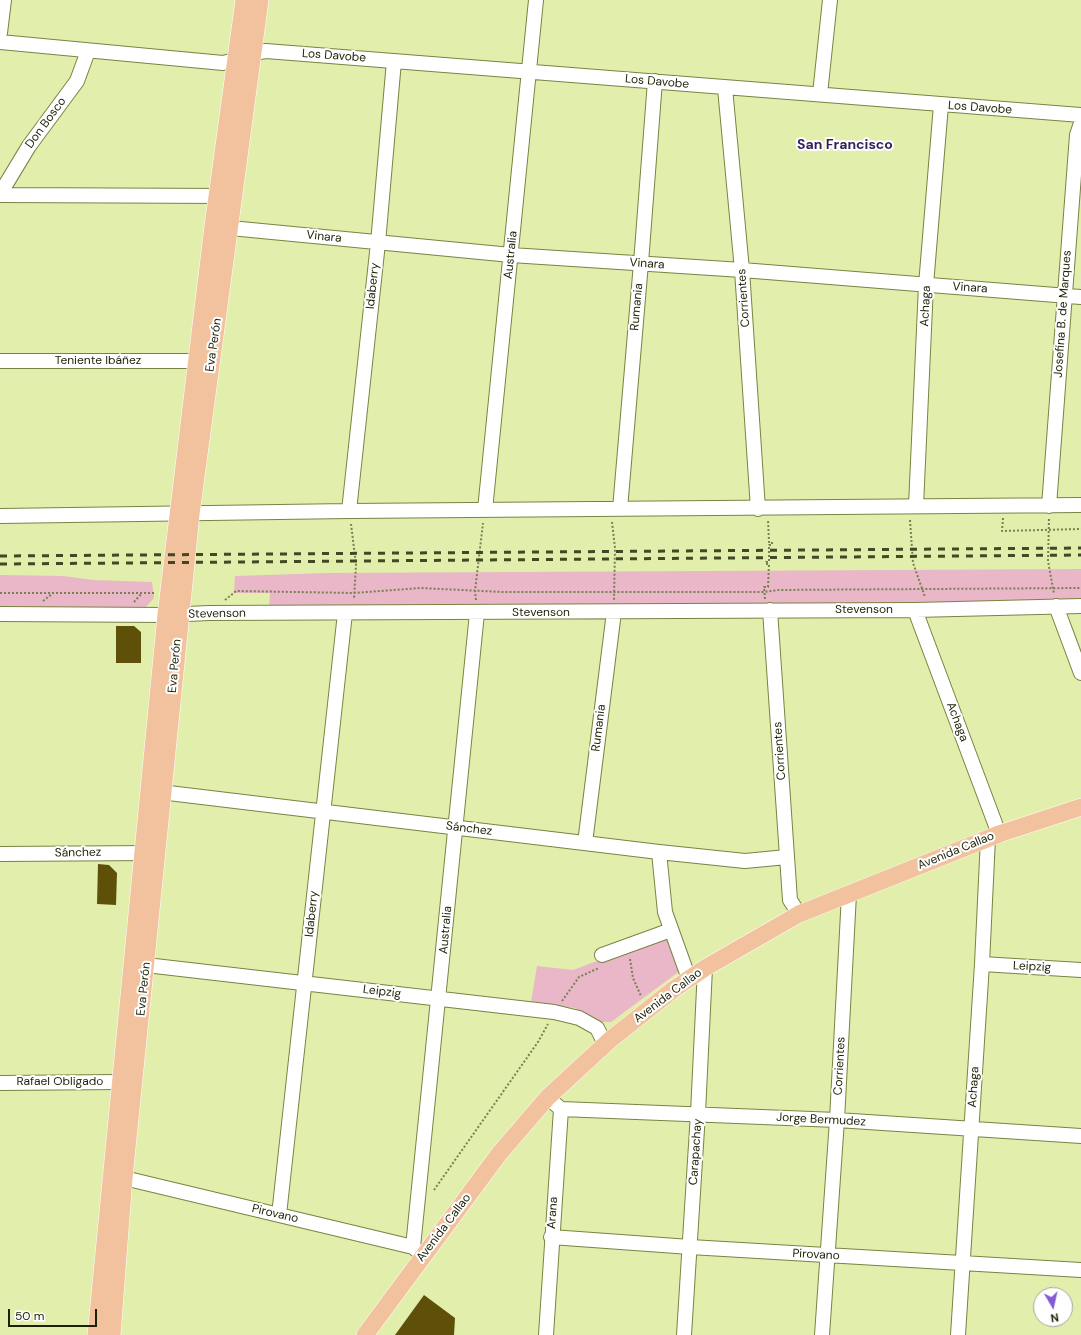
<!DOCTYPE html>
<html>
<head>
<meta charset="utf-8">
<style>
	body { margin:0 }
	#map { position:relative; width:1081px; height:1335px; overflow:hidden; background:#e2eeab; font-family:"DM Sans",sans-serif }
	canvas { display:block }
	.north { position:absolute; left:1033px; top:1287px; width:40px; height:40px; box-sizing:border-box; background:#fff; border:1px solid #a5a69b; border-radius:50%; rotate:171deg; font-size:11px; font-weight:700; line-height:16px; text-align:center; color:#1d2106 }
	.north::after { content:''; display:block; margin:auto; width:14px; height:18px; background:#855bd5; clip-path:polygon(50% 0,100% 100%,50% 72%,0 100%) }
	.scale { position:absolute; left:8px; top:1309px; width:89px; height:18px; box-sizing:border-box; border:2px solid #1d2106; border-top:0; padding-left:5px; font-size:12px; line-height:14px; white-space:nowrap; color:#1d2106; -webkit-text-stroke:3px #fff; paint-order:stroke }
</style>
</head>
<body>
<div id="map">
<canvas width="1081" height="1335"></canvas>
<div class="north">N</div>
<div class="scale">50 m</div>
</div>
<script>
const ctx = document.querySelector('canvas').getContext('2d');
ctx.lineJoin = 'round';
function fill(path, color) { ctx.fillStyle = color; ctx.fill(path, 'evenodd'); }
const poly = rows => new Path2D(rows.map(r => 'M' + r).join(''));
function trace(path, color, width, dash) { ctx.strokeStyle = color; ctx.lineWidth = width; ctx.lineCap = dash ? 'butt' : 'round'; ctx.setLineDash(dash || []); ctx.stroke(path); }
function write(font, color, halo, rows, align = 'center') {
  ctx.font = font + ' "DM Sans",sans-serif'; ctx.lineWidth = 4; ctx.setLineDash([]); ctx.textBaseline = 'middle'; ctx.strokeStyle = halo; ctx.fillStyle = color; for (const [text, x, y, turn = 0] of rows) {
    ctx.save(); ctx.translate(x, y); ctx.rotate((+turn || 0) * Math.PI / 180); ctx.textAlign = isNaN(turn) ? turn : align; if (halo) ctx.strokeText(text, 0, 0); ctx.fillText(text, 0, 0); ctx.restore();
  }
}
const green = poly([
	[1081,569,1081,604,269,608,270,593,234,593,235,576,329,573],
	[0,575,63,576,93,580,152,582,154,598,144,609,0,609],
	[667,935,681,970,611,1022,602,1022,590,1018,575,1008,531,1002,537,966,573,970]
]);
const building = poly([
	[116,626,134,626,141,632,141,663,116,663],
	[98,864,109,865,117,873,116,905,97,904],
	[424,1295,455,1318,454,1335,395,1335]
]);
const path = poly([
	[1003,518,1002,531,1081,529],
	[1049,519,1048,561,1054,594],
	[910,520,913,563,925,597],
	[612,522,615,548,614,600],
	[351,524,356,565,354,599],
	[0,593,155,593],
	[765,599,764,587,768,587,769,564,766,564,766,562,769,562,769,545,772,545,772,542,769,542,768,520],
	[225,600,236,591,354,593,420,588,503,592,764,592,778,590,1081,588],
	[476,600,475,591,483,523],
	[43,601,52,594],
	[134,602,142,593],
	[630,959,633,978,641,996],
	[562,1001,579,977,599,968],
	[434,1190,538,1042,548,1024]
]);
const minor = poly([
	[0,33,4,0],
	[0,42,223,63,235,60,253,53,266,51,1081,115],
	[725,88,742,270,758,509],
	[820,94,830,0],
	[0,194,29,146,77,81,88,51],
	[0,195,228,196],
	[220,227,511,255,742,270,1081,297],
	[0,361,197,361],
	[916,506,926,285,941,105],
	[1049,506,1077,135,1081,123],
	[620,509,641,263,655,81],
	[485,510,536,0],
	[349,511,378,243,394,61],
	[0,516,349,511,1081,505],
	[1056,606,1081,673],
	[770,610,790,900,799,914],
	[915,610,999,834],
	[0,614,166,615,209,613,915,610,1081,606],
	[152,791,659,852,745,861,787,857],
	[585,843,614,612],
	[659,852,665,912,689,979],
	[0,854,154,853],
	[602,955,671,930],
	[982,964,1081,970],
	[146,965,554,1012,579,1018,597,1028,605,1044],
	[0,1083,119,1082],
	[561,1109,837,1120,1081,1136],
	[124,1178,413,1247,420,1253],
	[279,1215,345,613],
	[551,1237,690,1247,1081,1270],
	[413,1247,477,613],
	[546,1335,561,1109,554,1103],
	[684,1335,698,1113,705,968],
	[822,1335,837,1120,849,894],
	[958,1335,982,964,988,838]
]);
const major = poly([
	[96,1335,166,615,213,226,244,0],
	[112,1335,124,1178,191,514,260,0],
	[365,1335,499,1154,548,1097,611,1039,674,989,705,968,799,914,999,834,1081,807]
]);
const rail = poly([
	[0,556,1081,548],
	[0,564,1081,555]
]);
const streetNames = [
	["Los Davobe",334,56,4],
	["Los Davobe",657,82,5],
	["Los Davobe",980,108,4],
	["Don Bosco",46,123,-54],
	["Vinara",324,237,6],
	["Australia",511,255,-84],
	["Vinara",647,264,4],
	["Idaberry",373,286,-84],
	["Vinara",970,288,4],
	["Corrientes",744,298,-94],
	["Achaga",926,306,-87],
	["Rumania",637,307,-85],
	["Josefina B. de Marques",1063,314,-86],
	["Eva Perón",214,345,-82],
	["Teniente Ibáñez",98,361],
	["Stevenson",864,610],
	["Stevenson",541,613],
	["Stevenson",217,614,-1],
	["Eva Perón",175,666,-85],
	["Achaga",957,722,69],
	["Rumania",599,728,-83],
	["Corrientes",780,751,-94],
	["Sánchez",469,829,7],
	["Avenida Callao",956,851,-22],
	["Sánchez",78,853,-1],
	["Idaberry",312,914,-84],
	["Australia",446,930,-85],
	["Leipzig",1032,967,3],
	["Eva Perón",144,989,-84],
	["Leipzig",382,992,7],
	["Avenida Callao",668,996,-37],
	["Corrientes",840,1066,-87],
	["Rafael Obligado",60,1082],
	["Achaga",974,1087,-86],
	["Jorge Bermudez",821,1120,3],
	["Carapachay",696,1152,-86],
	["Arana",553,1213,-86],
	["Pirovano",275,1214,13],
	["Avenida Callao",444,1228,-53],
	["Pirovano",816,1255,3]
];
const quarterNames = [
	["San Francisco",845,145]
];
fill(green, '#e9b7c8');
fill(building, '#5f5009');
trace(minor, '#798343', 16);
trace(major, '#fff', 18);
trace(path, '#788052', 2, [2, 2]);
trace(minor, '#fff', 14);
trace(major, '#f2c29f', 17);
trace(rail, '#424825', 3, [7, 7]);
write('12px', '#1d2106', '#fff', streetNames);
write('bold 14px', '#341f59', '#fff', quarterNames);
</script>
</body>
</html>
